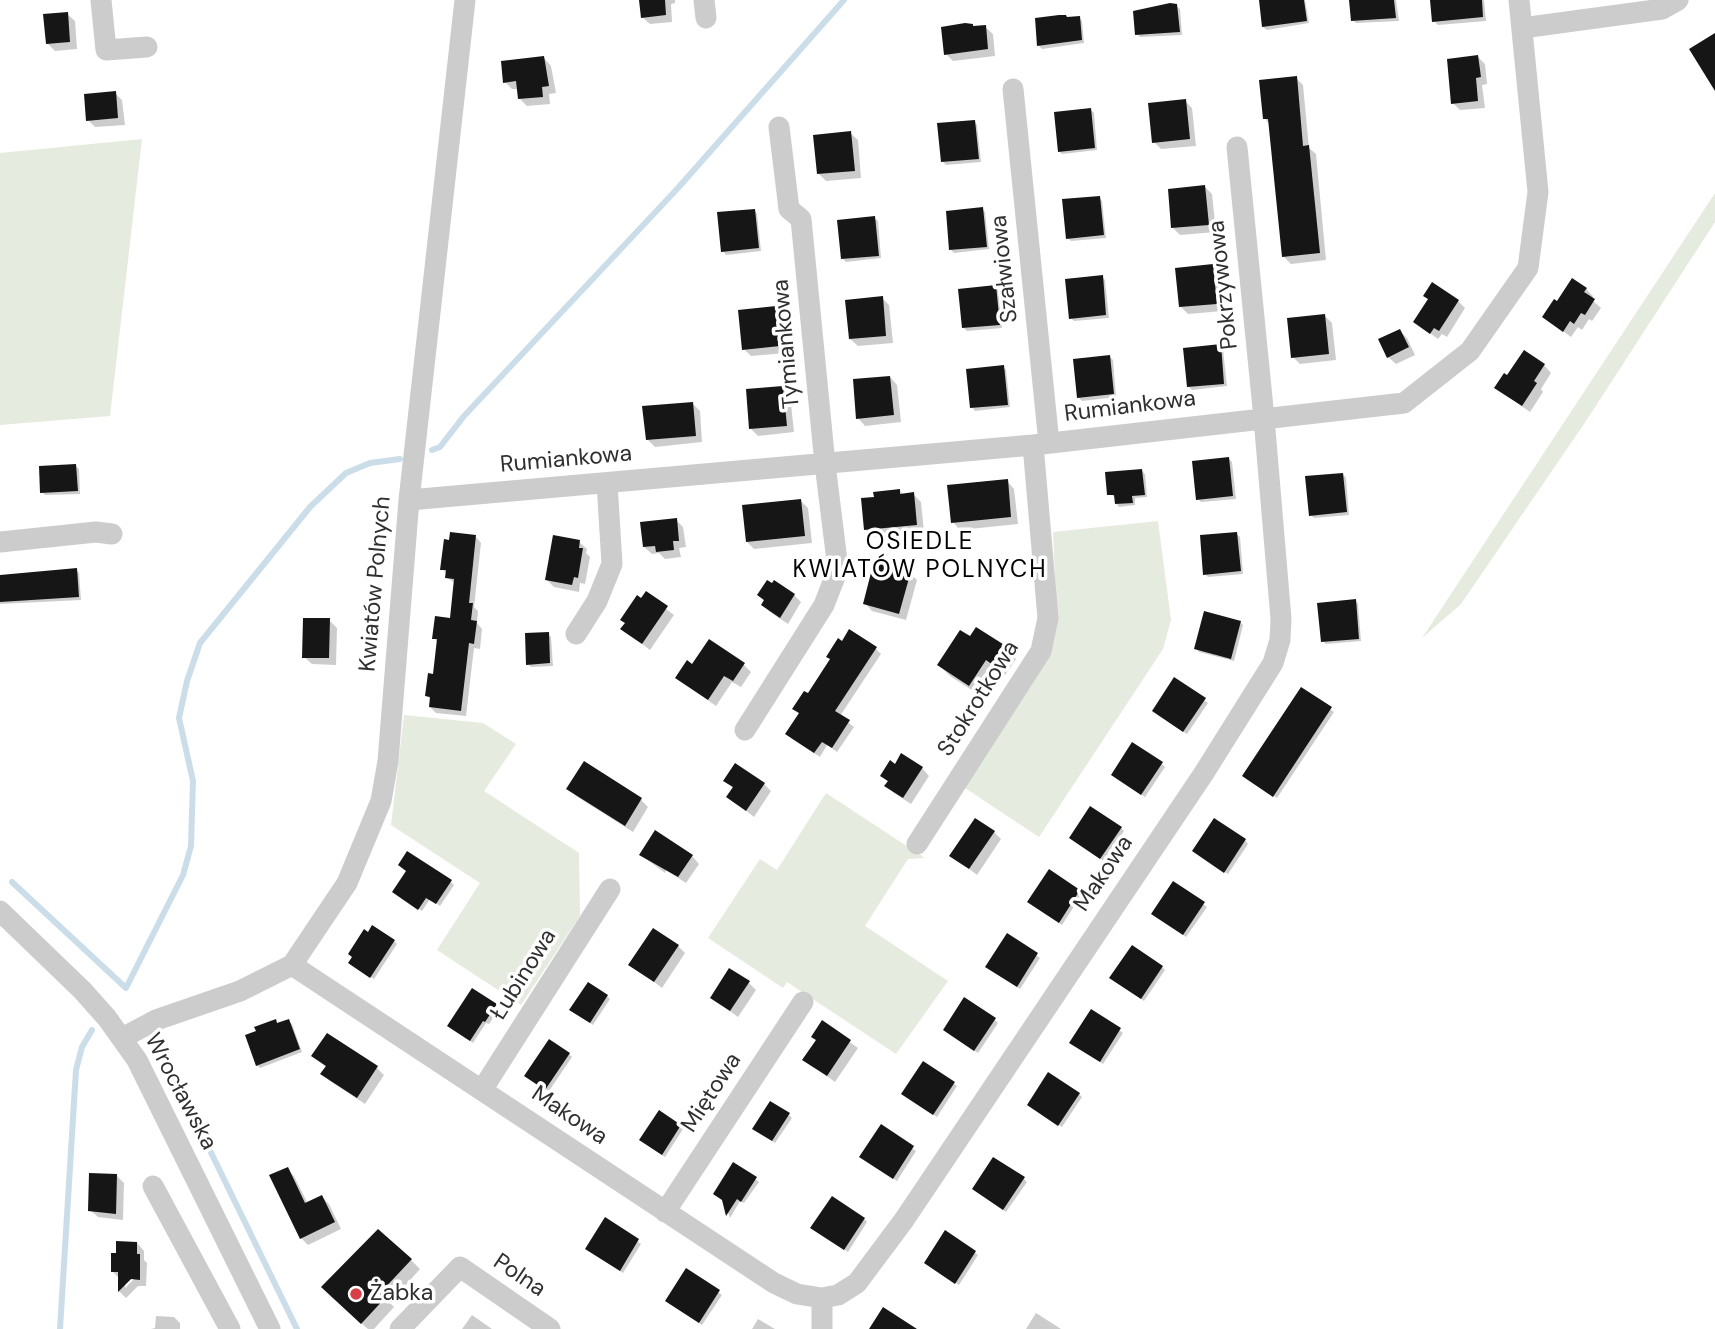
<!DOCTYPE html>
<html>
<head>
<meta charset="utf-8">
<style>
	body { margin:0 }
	canvas { display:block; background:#fff }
</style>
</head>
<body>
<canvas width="1715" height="1329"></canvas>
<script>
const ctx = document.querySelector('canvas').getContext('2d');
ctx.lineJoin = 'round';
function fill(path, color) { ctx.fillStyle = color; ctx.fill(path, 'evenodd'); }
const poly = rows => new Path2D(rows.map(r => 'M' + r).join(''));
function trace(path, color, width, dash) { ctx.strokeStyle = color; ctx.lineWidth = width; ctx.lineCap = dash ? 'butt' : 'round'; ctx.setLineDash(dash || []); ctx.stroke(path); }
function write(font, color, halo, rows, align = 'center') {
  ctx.font = font + ' "DM Sans",sans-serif'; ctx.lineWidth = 7; ctx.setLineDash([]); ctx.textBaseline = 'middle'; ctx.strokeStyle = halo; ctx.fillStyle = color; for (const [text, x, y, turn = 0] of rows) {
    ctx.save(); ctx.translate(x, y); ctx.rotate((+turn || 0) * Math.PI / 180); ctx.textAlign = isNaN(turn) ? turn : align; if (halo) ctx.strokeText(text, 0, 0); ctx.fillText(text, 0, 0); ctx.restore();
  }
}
const green = poly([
	[142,139,110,416,0,425,0,153],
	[1715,193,1715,222,1586,421,1461,604,1422,638],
	[1158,521,1171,620,1163,649,1039,837,962,786,1057,619,1053,532],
	[404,715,483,723,516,744,484,791,579,853,580,916,521,1005,437,950,480,883,391,825],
	[826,793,925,858,908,859,865,926,948,981,896,1054,787,982,783,988,708,938,760,859,777,870]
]);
const shadow = poly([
	[641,0,675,0,675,3,671,4,672,22,650,24,642,17],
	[1265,0,1305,0,1309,23,1267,30,1263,27],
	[1351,0,1396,0,1399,21,1356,23,1353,20],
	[1432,0,1484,0,1486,21,1438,25,1434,21],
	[1176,6,1180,9,1182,35,1140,37,1137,34],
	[67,14,75,21,77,49,55,51,47,43],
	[1066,17,1079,18,1082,21,1084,43,1042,49,1039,46],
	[972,26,985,27,993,34,995,56,953,61,946,54],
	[1478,57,1485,64,1487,84,1482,85,1485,108,1460,110,1453,103],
	[544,58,551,66,556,93,549,94,550,104,527,106,520,99,519,89,512,89,505,82],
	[1296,78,1303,85,1309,148,1316,154,1326,260,1291,264,1284,257,1271,125,1265,119],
	[115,93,122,100,125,125,95,127,88,120],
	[1185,101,1192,108,1196,146,1161,149,1154,142],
	[1091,110,1094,113,1097,150,1062,154,1059,151],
	[974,121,977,125,981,162,946,165,943,162],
	[850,133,858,140,861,178,826,181,819,174],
	[1205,187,1212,194,1216,232,1180,235,1173,228],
	[1099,197,1102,201,1106,238,1071,241,1068,238],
	[982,209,985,212,989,249,954,253,951,250],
	[754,210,757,214,761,251,726,255,723,251],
	[874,218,878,221,881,258,846,262,843,259],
	[1212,266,1220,273,1223,311,1188,314,1181,307],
	[1102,277,1105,280,1109,318,1074,321,1071,318],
	[995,287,998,290,1002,328,967,331,964,328],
	[1586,289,1593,296,1591,299,1601,308,1592,321,1589,319,1582,330,1578,327,1571,337,1544,317,1557,304],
	[882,298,889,305,893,343,858,346,850,339],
	[1458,301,1465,308,1447,337,1442,334,1438,339,1415,322],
	[775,308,782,315,786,353,751,356,744,349],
	[1325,316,1332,323,1336,360,1300,364,1293,357],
	[1400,331,1407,338,1415,355,1396,364,1388,357],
	[1220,346,1223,349,1227,386,1192,390,1188,386],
	[1110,357,1113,360,1116,397,1082,401,1078,397],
	[1544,365,1551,373,1541,389,1543,392,1530,412,1496,388,1508,377],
	[1003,367,1006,370,1010,407,975,411,972,407],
	[890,377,897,385,901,422,865,426,858,418],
	[783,388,790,395,794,432,758,436,751,429],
	[692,403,700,411,702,442,655,447,647,439],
	[1229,459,1232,462,1236,499,1201,502,1198,499],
	[75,465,79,469,80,494,45,495,42,492],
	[1142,471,1145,474,1147,497,1135,498,1135,505,1119,507,1116,503,1116,497,1109,494],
	[1343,474,1346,478,1349,515,1314,518,1311,515],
	[1007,481,1014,489,1018,524,960,530,953,522],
	[900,491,904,495,913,494,921,502,924,532,873,537,866,530],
	[801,501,808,508,812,543,754,549,747,542],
	[676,520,683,527,686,547,679,548,681,557,665,559,659,553,652,554,644,547],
	[1237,534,1240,537,1243,574,1208,577,1205,574],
	[476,537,481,543,474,607,478,611,477,623,482,629,480,649,474,648,466,716,436,713,430,707,431,700,427,696,434,676,438,643,434,638,451,620,455,583,446,577,447,574,442,569],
	[579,542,587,549,586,553,590,557,585,584,580,583,579,592,554,587,547,580],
	[76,570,79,573,81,600,0,604,0,576],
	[910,573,917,580,906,620,872,611,865,603],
	[646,594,674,615,650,650,623,629],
	[759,595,794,595,801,602,788,624,770,612,763,605,765,602],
	[1355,600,1358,604,1361,641,1326,644,1323,641],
	[329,620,337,628,336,665,312,664,304,657],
	[1240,622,1243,625,1234,661,1199,652,1196,648],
	[548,634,551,637,553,666,531,667,528,664],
	[971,639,1004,648,1016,659,1005,675,998,670,981,696,950,676,939,665],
	[876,649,881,654,840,716,854,727,837,752,827,745,820,757,792,739,788,734,799,713,794,709,808,696,832,660],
	[744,665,751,672,741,687,732,682,716,706,677,678,693,666],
	[1175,680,1208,703,1187,734,1157,714],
	[1301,689,1334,712,1277,798,1248,779],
	[1162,764,1165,767,1145,797,1116,778],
	[895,766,922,768,929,776,911,804,894,793,886,786,889,783,882,776],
	[725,781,764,784,771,791,754,817,729,797,734,789],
	[569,789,641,800,648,807,633,832,576,796],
	[1121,828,1124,831,1104,861,1074,841],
	[994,832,1001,839,977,875,952,855],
	[1245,840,1248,844,1228,874,1198,854],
	[641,855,692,856,699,864,686,883,666,870,665,873],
	[1049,872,1082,894,1062,925,1032,905],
	[451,882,454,885,440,906,430,899,422,911,397,895],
	[1203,904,1207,907,1186,937,1157,917],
	[1007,935,1040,958,1020,989,991,969],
	[394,941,397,944,374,979,353,966],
	[678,946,685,953,662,988,631,964],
	[1162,967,1165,970,1144,1001,1115,981],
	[749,983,756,990,738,1017,712,998],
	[473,990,499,1009,489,1024,486,1023,473,1043,452,1029],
	[607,996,610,999,593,1025,575,1013],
	[1091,1011,1123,1033,1103,1064,1074,1045],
	[995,1020,998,1023,978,1053,948,1033],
	[275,1021,279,1025,288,1021,292,1024,302,1052,260,1068,257,1065],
	[822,1022,858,1048,835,1082,805,1060,817,1041],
	[569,1054,572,1057,549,1091,529,1078],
	[313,1056,377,1068,384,1075,365,1104,330,1081,323,1074,327,1068],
	[953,1083,957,1086,937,1117,907,1097],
	[1079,1094,1082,1097,1062,1127,1032,1108],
	[789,1115,792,1118,775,1143,757,1131],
	[680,1126,683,1129,665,1157,644,1143],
	[881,1127,916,1151,897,1181,865,1160],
	[287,1169,294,1176,308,1204,322,1197,329,1204,341,1229,308,1245,301,1238],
	[116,1175,124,1183,123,1220,98,1217,90,1210],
	[755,1179,759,1182,744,1203,740,1201,730,1218,724,1201],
	[1024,1179,1027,1182,1006,1212,977,1192],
	[864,1219,867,1222,848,1252,816,1231],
	[606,1220,641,1244,623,1273,591,1252],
	[946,1233,978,1255,959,1285,929,1266],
	[137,1243,144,1251,144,1260,147,1263,146,1286,138,1286,126,1298,119,1291,120,1279,112,1271],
	[138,1275,125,1288,125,1283],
	[411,1260,420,1269,390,1303,394,1307,374,1329,368,1329,332,1297],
	[687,1271,722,1295,702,1325,670,1304],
	[1036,1313,1061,1329,1026,1329],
	[472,1315,492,1329,462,1329],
	[156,1316,174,1317,180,1323,180,1329,151,1329,155,1328],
	[758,1319,775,1329,752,1329]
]);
const stream = poly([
	[432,450,440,447,464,416,678,188,844,0],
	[12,882,126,988,183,875,191,846,193,781,179,718,187,681,200,643,310,507,346,473,370,463,400,459],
	[163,1054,297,1329],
	[60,1329,76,1070,82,1047,92,1030]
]);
const building = poly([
	[639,0,665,0,666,15,641,18],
	[1259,0,1304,0,1307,21,1262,27],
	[1349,0,1394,0,1396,18,1351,21],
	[1430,0,1482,0,1483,17,1432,22],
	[1170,3,1177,4,1180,32,1135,35,1133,11],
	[68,12,70,42,46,44,43,14],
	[1059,15,1066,15,1067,17,1080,16,1082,40,1037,46,1035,18],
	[965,23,973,24,973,26,986,25,988,49,944,55,941,27],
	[1715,33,1715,91,1689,49],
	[1478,55,1481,77,1476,78,1478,101,1451,104,1447,59],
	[544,56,549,86,542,87,543,97,518,99,516,81,503,83,501,61],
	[1297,76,1303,146,1309,145,1320,253,1282,257,1268,119,1263,119,1259,80],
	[116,91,118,118,86,121,84,94],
	[1186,99,1190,139,1152,143,1148,103],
	[1091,108,1095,148,1058,152,1054,112],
	[975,120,979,159,941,162,937,123],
	[851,131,855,171,817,174,813,135],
	[1205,185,1209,225,1171,228,1168,189],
	[1100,196,1104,235,1066,239,1062,199],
	[983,207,987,247,949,250,946,211],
	[755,209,759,248,721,252,717,212],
	[875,216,879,256,841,259,837,220],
	[1213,264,1217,304,1179,307,1175,268],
	[1103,275,1106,315,1069,319,1065,279],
	[1572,278,1587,288,1584,292,1595,299,1585,315,1581,313,1574,324,1570,321,1563,332,1542,317,1554,299,1557,301],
	[1432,282,1459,300,1439,331,1434,328,1430,334,1413,322,1428,299,1423,296],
	[996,285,1000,325,962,328,958,289],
	[883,296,886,336,849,339,845,300],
	[776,306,780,346,742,350,738,310],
	[1325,314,1329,354,1291,358,1287,318],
	[1400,329,1409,347,1387,358,1378,339],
	[1221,344,1224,384,1187,387,1183,348],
	[1524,350,1545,364,1534,381,1537,383,1522,406,1494,388,1504,373,1507,375],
	[1110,355,1114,394,1077,398,1073,359],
	[1004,365,1008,405,970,408,966,369],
	[890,376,894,415,856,419,853,379],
	[783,386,787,426,749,429,746,389],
	[693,402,696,436,646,440,642,406],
	[1229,457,1233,496,1196,500,1192,461],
	[76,464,78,491,40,493,39,466],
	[1142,469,1145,495,1132,496,1133,503,1115,504,1114,495,1107,495,1105,472],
	[1343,473,1347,512,1309,516,1305,476],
	[1008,479,1011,517,951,523,947,485],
	[900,489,900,494,914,492,917,525,864,530,861,498,874,497,873,492],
	[801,499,805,536,746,542,742,505],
	[677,518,679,541,673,541,674,550,656,552,655,546,643,547,640,522],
	[450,532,476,535,469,603,473,603,471,620,477,621,474,644,469,643,461,711,429,707,430,697,425,696,428,673,433,674,437,639,432,639,435,616,450,618,454,579,445,578,446,570,440,570,444,539,449,540],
	[1237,532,1241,571,1203,575,1200,535],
	[553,535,580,540,579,548,583,548,578,578,574,577,572,585,545,580],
	[874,561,911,571,899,614,863,604],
	[77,568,79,597,0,602,0,575],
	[767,580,772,583,774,580,795,594,780,618,761,605,764,600,757,595],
	[646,591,668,606,642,644,620,629,625,623,620,620,637,595,641,598],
	[1356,599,1359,639,1321,642,1317,603],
	[1204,611,1241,621,1231,659,1194,649],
	[303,618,330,618,329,658,302,658],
	[976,627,1006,646,993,665,986,660,969,686,937,665,960,630,970,636],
	[849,629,877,647,835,711,850,720,832,748,822,742,814,753,785,734,799,713,792,709,804,691,808,693,830,659,826,657,838,638,842,641],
	[549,632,550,663,526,665,525,633],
	[709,639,745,663,733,681,724,676,708,700,675,678,687,660,692,664],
	[1174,677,1206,698,1183,732,1152,711],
	[1301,687,1332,707,1273,797,1242,776],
	[1132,742,1163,762,1141,795,1111,775],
	[901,753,923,767,903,798,884,786,888,781,880,776,890,760,895,764],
	[584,761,642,798,625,826,566,789],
	[735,763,765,783,746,811,726,797,733,787,723,781],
	[1090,806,1122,827,1100,859,1069,838],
	[975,818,995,831,969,869,949,856],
	[1214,818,1246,839,1224,873,1192,851],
	[655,830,693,855,678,877,639,855],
	[407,851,452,880,436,904,426,898,418,910,392,892,406,871,398,865],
	[1049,869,1080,890,1059,923,1027,902],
	[1173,881,1205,902,1183,935,1151,914],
	[372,925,395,940,370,978,348,963,352,957,348,954,364,929,368,932],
	[653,928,679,945,654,982,628,965],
	[1007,933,1038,953,1017,987,985,967],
	[1132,945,1163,966,1141,999,1109,978],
	[729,968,750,981,730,1011,710,998],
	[588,982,608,995,590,1023,569,1010],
	[472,988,497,1004,485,1022,483,1021,470,1041,447,1026],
	[964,997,996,1018,974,1051,943,1030],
	[1091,1009,1121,1028,1100,1062,1069,1043],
	[276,1019,277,1023,289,1019,300,1049,256,1066,245,1035,256,1031,254,1027],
	[822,1020,851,1040,827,1076,802,1060,816,1040,811,1037],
	[327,1033,378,1066,357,1098,320,1074,326,1066,311,1056],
	[549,1039,570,1053,545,1090,524,1076],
	[923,1061,955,1082,933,1115,901,1094],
	[1048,1072,1080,1093,1058,1126,1027,1105],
	[770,1101,790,1113,772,1141,752,1129],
	[659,1110,681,1125,662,1155,639,1140],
	[881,1124,914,1146,893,1179,859,1157],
	[993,1157,1025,1177,1003,1210,972,1189],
	[733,1162,757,1177,741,1202,737,1199,726,1216,722,1200,713,1194],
	[288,1167,305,1203,322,1195,335,1222,300,1239,269,1175],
	[89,1173,117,1174,116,1214,88,1211],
	[832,1196,865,1218,844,1250,810,1228],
	[605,1217,639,1239,620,1271,585,1249],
	[378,1229,412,1259,381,1292,386,1297,361,1324,321,1287],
	[945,1230,976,1251,955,1284,924,1263],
	[116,1241,137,1242,137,1254,140,1254,140,1280,131,1279,118,1292,118,1272,111,1272,111,1253,116,1253],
	[686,1268,720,1290,699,1323,665,1301],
	[883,1307,917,1329,869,1329]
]);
const minor = poly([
	[101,0,106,50,147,47],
	[704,0,706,18],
	[1522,28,1662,9,1678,0],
	[1013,89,1049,443],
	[409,500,1033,445,1404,403,1470,351,1528,268,1538,192,1519,0],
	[0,542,96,532,112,534],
	[576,634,597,601,612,564,607,483],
	[745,730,824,605,838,569,825,464,801,219,789,209,779,127],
	[917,844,1041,651,1048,618,1033,445],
	[0,911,82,990,107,1018,137,1060,270,1329],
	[292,965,774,1283,797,1294,822,1298,838,1295,857,1283,904,1220,1204,773,1273,663,1280,640,1281,619,1264,418,1237,147],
	[122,1038,156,1020,240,991,292,965,347,883,381,801,388,761,409,500,465,0],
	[482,1090,610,889],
	[153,1186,230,1329],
	[665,1212,803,1002],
	[400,1329,460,1267,550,1329],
	[822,1329,822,1298]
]);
const markers = [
	[356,1294,7,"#d83f47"]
];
const streetNames = [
	["Szałwiowa",1005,269,-96],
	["Pokrzywowa",1224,285,-96],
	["Tymiankowa",787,344,-95],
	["Rumiankowa",1130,407,-7],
	["Rumiankowa",566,460,-5],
	["Kwiatów Polnych",376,584,-85],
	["Stokrotkowa",979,699,-58],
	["Makowa",1104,874,-56],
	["Łubinowa",524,975,-58],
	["Wrocławska",180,1092,62],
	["Miętowa",712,1093,-57],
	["Makowa",569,1116,34],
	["Polna",519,1276,34]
];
const poiNames = [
	["Żabka",370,1294]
];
const neighbourhoodNames = [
	["OSIEDLE",920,543],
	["KWIATÓW POLNYCH",920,571]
];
fill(green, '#e5ebde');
fill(shadow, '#0003');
trace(stream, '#cbdde9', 6);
fill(building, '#161616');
trace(minor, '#ccc', 21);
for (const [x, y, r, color] of markers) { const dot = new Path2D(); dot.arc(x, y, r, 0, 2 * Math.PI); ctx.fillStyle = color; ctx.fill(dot); trace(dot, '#fff', 2.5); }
write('23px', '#2f2f2f', '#fff', streetNames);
write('23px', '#2f2f2f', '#fff', poiNames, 'left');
ctx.letterSpacing = '2px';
write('24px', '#000', '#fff', neighbourhoodNames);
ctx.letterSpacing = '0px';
</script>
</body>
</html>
